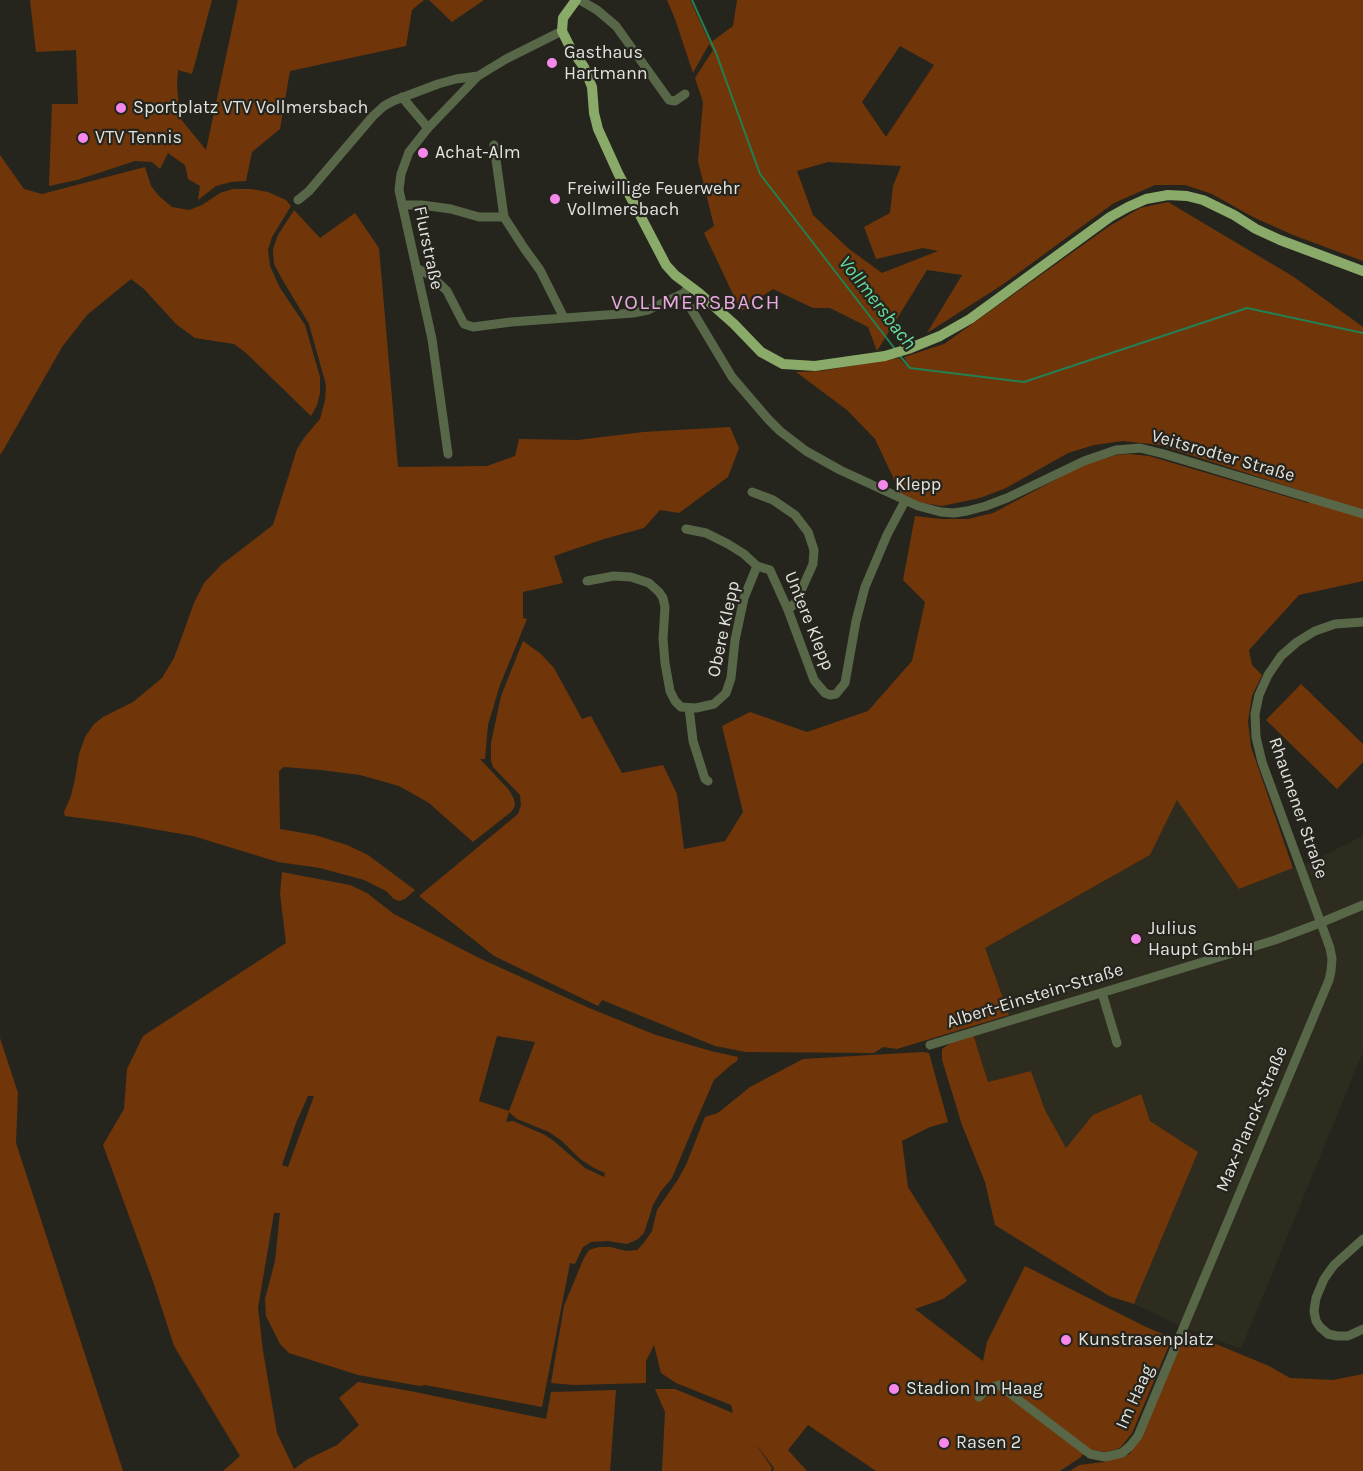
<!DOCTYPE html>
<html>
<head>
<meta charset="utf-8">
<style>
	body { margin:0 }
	canvas { display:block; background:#25251e }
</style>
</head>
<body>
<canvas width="1363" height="1471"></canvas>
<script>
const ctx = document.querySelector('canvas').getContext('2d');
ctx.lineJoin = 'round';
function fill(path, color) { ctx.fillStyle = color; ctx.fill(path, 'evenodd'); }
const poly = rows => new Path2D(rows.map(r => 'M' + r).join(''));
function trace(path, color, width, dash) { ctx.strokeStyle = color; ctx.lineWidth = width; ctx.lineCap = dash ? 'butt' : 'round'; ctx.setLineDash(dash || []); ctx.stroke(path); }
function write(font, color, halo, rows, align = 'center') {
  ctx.font = font + ' Karla,sans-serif'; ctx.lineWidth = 4.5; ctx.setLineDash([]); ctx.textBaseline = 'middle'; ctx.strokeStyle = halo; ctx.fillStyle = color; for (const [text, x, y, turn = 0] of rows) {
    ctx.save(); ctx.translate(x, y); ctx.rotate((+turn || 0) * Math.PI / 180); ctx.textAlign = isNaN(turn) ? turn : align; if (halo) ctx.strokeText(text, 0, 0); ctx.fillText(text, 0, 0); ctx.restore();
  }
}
const built = poly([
	[1177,800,1240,889,1293,868,1305,865,1363,836,1363,1052,1241,1349,1183,1327,1134,1304,1198,1152,1150,1121,1093,1115,1066,1149,1045,1110,1031,1071,988,1082,973,1034,1009,1015,984,948,1150,855]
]);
const green = poly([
	[30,0,212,0,192,74,178,70,177,86,180,118,206,150,238,0,424,0,412,10,406,46,290,71,280,129,252,152,246,181,231,182,216,186,198,200,200,186,188,179,185,165,168,153,160,169,152,162,135,161,77,180,49,186,52,104,78,104,76,50,36,52],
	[429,0,484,0,452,22],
	[667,0,690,0,710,43,733,26,737,0,1363,0,1363,261,1293,235,1253,217,1212,194,1185,185,1155,185,1114,203,1002,285,927,333,962,275,927,270,877,351,868,327,830,308,813,308,773,289,741,311,704,233,714,226,698,161,703,102,695,78,713,50,709,44,693,73,675,19],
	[900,46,934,65,886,137,862,102],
	[828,162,901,166,893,186,890,213,864,227,876,259,923,248,938,251,882,273,849,249,813,215,797,171],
	[0,155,24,189,42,194,145,167,151,186,159,196,172,207,189,210,202,205,220,193,233,189,251,189,268,192,286,200,291,206,272,237,268,250,270,266,280,288,305,325,320,377,320,393,317,405,311,416,246,353,234,344,195,338,176,324,144,289,131,279,87,315,62,347,1,454,0,454],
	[1168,202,1294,277,1363,327,1363,581,1299,595,1249,650,1252,665,1262,675,1252,696,1248,721,1251,747,1293,868,1239,889,1177,800,1150,855,985,948,1009,1015,897,1049,883,1047,874,1053,746,1052,715,1046,602,1000,598,1006,494,956,419,896,518,814,521,805,520,795,493,767,491,760,491,743,501,696,523,641,541,654,554,668,582,719,591,716,622,773,663,765,677,794,684,849,725,841,743,812,722,726,750,712,807,732,868,711,912,661,925,602,903,580,915,516,941,519,968,519,993,513,1085,464,1117,455,1129,454,1149,456,1308,503,1318,496,1159,445,1123,441,1094,445,1068,453,1006,488,980,498,942,506,922,503,901,494,875,439,847,410,796,372,821,371,899,358,909,368,904,357,944,344,1108,227,1140,208],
	[294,210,320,238,355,213,379,248,398,467,487,466,515,456,519,439,578,440,643,432,730,427,739,448,728,477,679,513,660,510,644,528,604,539,554,556,563,583,523,592,523,618,527,619,500,685,488,725,485,759,480,759,509,790,514,799,515,806,511,812,473,842,429,803,399,786,360,775,321,770,284,767,279,771,280,829,315,835,347,845,368,855,415,890,405,899,399,901,394,899,386,891,364,880,320,868,278,862,193,836,119,823,65,816,64,812,71,796,75,779,79,754,85,737,94,724,103,717,133,702,162,678,174,658,194,603,204,583,221,565,273,525,297,449,304,438,320,419,325,400,326,385,309,324,282,279,274,264,273,249,278,235],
	[1301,684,1363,744,1363,762,1337,789,1266,720],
	[282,872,350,885,367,893,394,914,479,958,589,1008,656,1035,711,1051,738,1057,737,1061,731,1065,714,1080,693,1128,672,1178,661,1191,653,1205,644,1233,638,1239,627,1244,608,1241,591,1242,583,1247,575,1264,570,1263,542,1407,425,1385,420,1386,358,1375,289,1353,280,1344,266,1316,265,1299,275,1261,280,1213,274,1213,258,1308,263,1351,277,1433,294,1469,308,1459,337,1445,359,1425,339,1398,358,1382,410,1391,546,1419,551,1392,616,1390,610,1471,223,1471,240,1456,174,1346,154,1284,103,1145,124,1109,127,1069,143,1036,286,943,280,894],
	[497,1036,535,1042,509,1111,479,1101],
	[308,1096,314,1096,288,1167,282,1165,296,1123],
	[509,1112,517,1119,549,1132,562,1141,580,1159,594,1168,605,1173,604,1177,585,1168,555,1142,545,1135,513,1121,506,1122],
	[973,1034,988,1082,1031,1071,1045,1110,1066,1148,1093,1115,1141,1094,1150,1121,1198,1152,1134,1304,1109,1296,995,1225,985,1182,962,1125,942,1060,942,1049,952,1042],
	[0,1038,18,1093,16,1143,123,1471,0,1471],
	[922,1052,929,1053,948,1122,930,1127,902,1141,908,1187,967,1281,943,1299,915,1309,983,1361,987,1342,1025,1266,1146,1327,1172,1338,1132,1433,1120,1448,1106,1452,1087,1449,1081,1457,1060,1471,876,1471,808,1425,788,1450,807,1471,773,1471,774,1468,755,1443,772,1468,771,1471,662,1471,665,1412,655,1389,675,1389,733,1413,731,1405,676,1383,661,1373,654,1345,646,1361,646,1383,574,1385,551,1383,564,1306,583,1260,589,1250,599,1247,610,1247,626,1251,637,1250,643,1244,652,1231,657,1210,677,1181,686,1165,705,1117,718,1113,750,1087,803,1059],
	[1187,1332,1269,1366,1290,1378,1333,1380,1363,1374,1363,1471,1070,1471,1079,1465,1104,1462,1130,1454]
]);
const stream = poly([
	[692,0,716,53,760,174,895,349],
	[900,356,910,368,1024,382,1247,308,1363,333]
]);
const minor = poly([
	[580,0,597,10,616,26,669,100,675,101,685,94],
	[402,97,428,128],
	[494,145,504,217,524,248,540,270,564,318],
	[298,200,309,191,373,116,384,106,393,101,438,84,456,79,478,76,506,59,562,31],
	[402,205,422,205,451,209,479,217,504,217],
	[416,268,430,275,447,291,464,324,473,327,511,322,633,313,648,310,684,293],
	[689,286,684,293,687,302,732,377,768,419,780,431,806,451,840,470,918,506,941,512,954,513,967,511,986,506,1007,498,1084,461,1116,450,1140,448,1164,454,1363,514],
	[448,454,432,339,399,190,401,174,409,152,428,128,478,76],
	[752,492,773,500,795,515,808,532,814,550,813,564,796,602,788,610],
	[686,529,706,533,728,544,744,554,757,566,770,570,788,610,814,680,825,693,830,695,836,694,845,683,856,621,865,587,887,535,905,501],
	[587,581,614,576,631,577,649,583,659,592,663,598,665,607,663,639,665,663,670,691,675,701,681,707,696,708,714,704,726,693,731,678,735,640,744,598,757,566],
	[689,708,693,741,705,779,708,781],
	[1102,993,1117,1043],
	[930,1045,1275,940,1320,923,1363,905],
	[1363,1239,1334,1265,1324,1279,1316,1298,1314,1311,1316,1321,1320,1327,1328,1334,1337,1336,1348,1336,1363,1329],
	[979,1397,987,1389,999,1385,1090,1454,1105,1457,1122,1453,1130,1446,1138,1436,1329,980,1331,971,1332,959,1330,948,1262,762,1256,737,1255,714,1259,695,1268,675,1281,656,1297,642,1315,631,1335,624,1363,622]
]);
const major = poly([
	[576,0,563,18,562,31,571,49,584,67,592,87,594,113,598,129,618,173,666,265,675,275,699,293,734,324,761,352,783,364,815,366,885,356,908,349,940,336,970,319,1110,217,1128,207,1146,199,1168,195,1187,196,1203,200,1234,215,1256,229,1280,240,1363,271]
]);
const markers = [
	[552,63,6,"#f788eb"],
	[121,108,6,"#f788eb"],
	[83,138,6,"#f788eb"],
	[423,153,6,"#f788eb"],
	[555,199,6,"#f788eb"],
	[883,485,6,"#f788eb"],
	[1136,939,6,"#f788eb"],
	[1066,1340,6,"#f788eb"],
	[894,1389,6,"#f788eb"],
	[944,1443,6,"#f788eb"]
];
const poiNames = [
	["Gasthaus",564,53],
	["Hartmann",564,74],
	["Sportplatz VTV Vollmersbach",133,108],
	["VTV Tennis",95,138],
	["Achat-Alm",435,153],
	["Freiwillige Feuerwehr",567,189],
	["Vollmersbach",567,210],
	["Klepp",895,485],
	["Julius",1148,929],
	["Haupt GmbH",1148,950],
	["Kunstrasenplatz",1078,1340],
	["Stadion Im Haag",906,1389],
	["Rasen 2",956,1443]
];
const streetNames = [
	["Flurstraße",428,248,78],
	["Veitsrodter Straße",1223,456,16],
	["Untere Klepp",809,621,68],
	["Obere Klepp",724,629,-78],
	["Rhaunener Straße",1298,808,71],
	["Albert-Einstein-Straße",1035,996,-17],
	["Max-Planck-Straße",1252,1119,-67],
	["Im Haag",1135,1397,-66]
];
const waterNames = [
	["Vollmersbach",877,303,52]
];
const quarterNames = [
	["VOLLMERSBACH",696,303]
];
fill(built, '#2d2c1f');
fill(green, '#703508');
trace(stream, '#228152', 2);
trace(minor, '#576748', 9);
trace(major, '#89aa68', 10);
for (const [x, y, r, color] of markers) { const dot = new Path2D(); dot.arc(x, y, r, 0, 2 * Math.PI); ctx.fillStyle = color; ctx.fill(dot); trace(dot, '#25251e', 2); }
write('18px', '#e3e2de', '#25251e', poiNames, 'left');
write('18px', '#e3e2de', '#25251e', streetNames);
write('italic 20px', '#65dd9b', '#25251e', waterNames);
ctx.letterSpacing = '1.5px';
write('21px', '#e8aae0', '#25251e', quarterNames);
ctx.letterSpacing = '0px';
</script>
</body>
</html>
